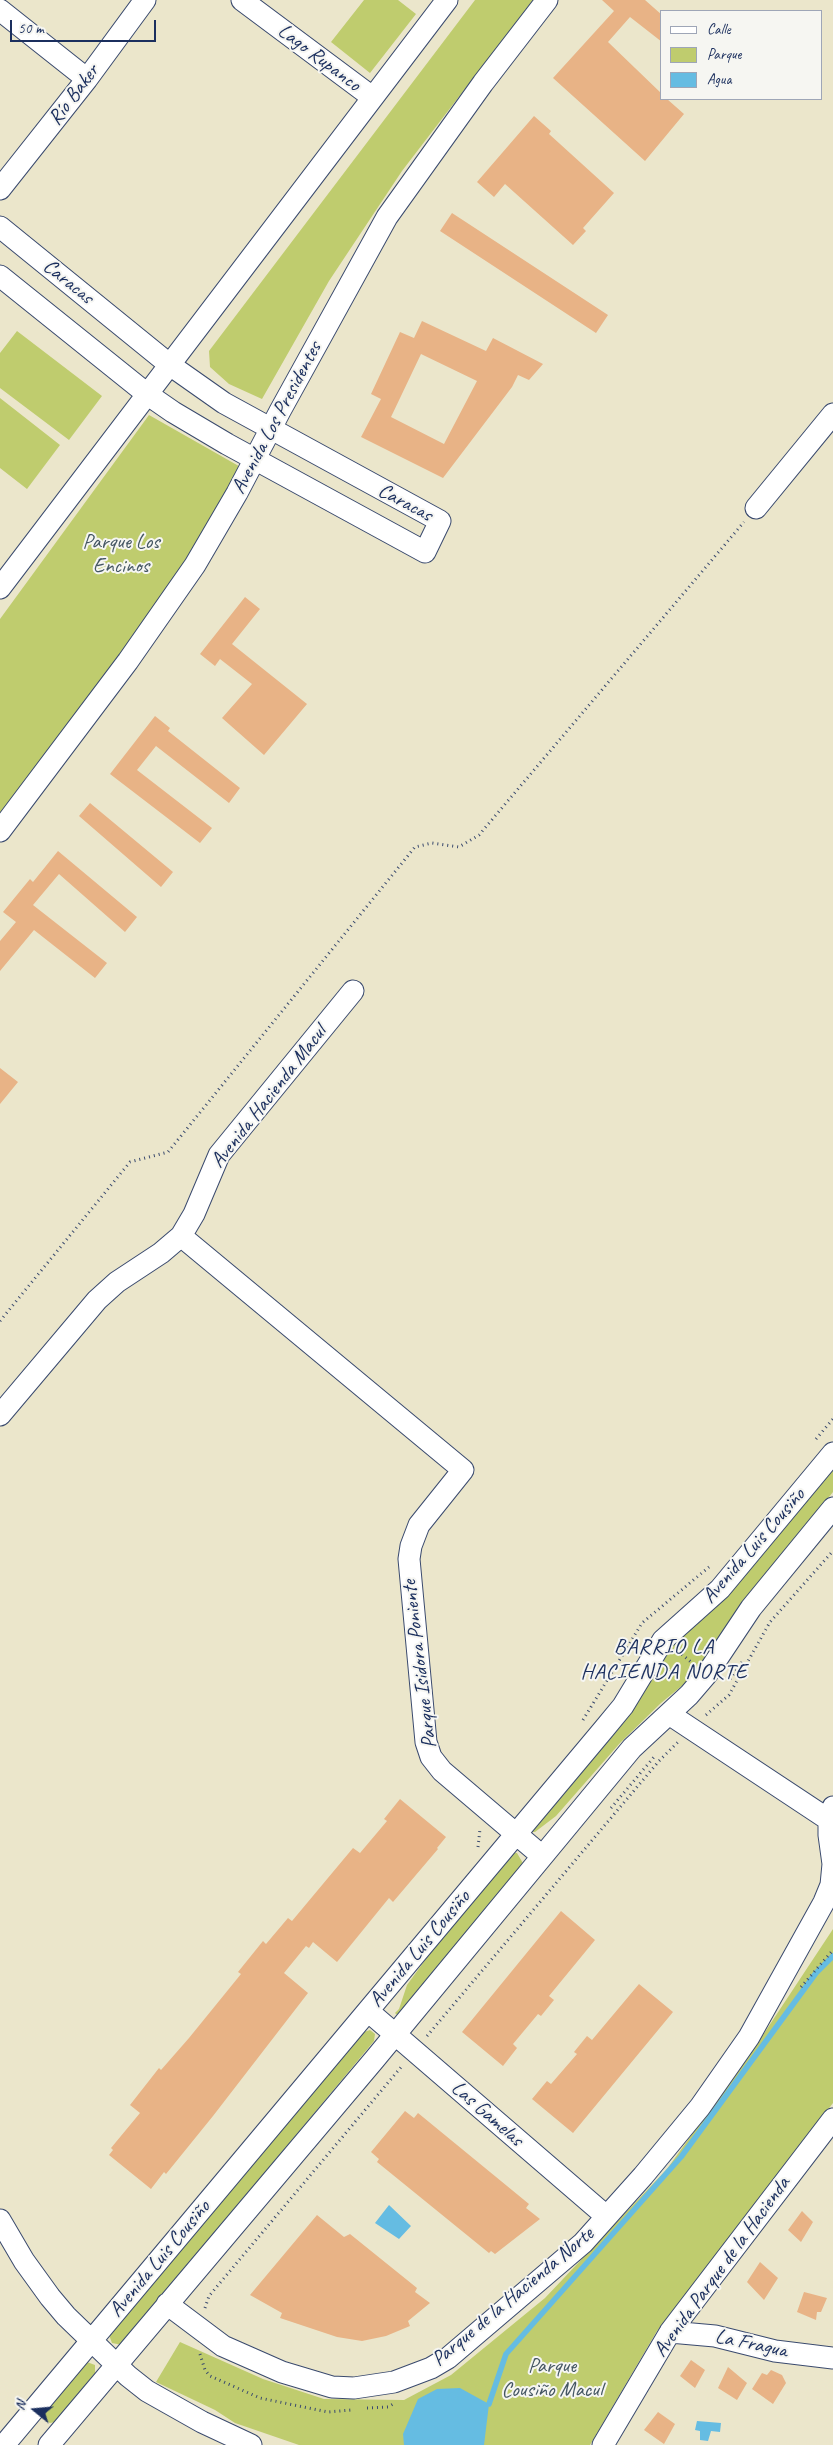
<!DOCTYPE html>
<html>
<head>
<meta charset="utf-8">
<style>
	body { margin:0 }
	#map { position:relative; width:833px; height:2445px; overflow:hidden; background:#ebe6cb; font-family:Caveat,sans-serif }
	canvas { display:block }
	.legend { position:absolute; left:660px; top:10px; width:162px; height:90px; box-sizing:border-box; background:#f6f6f2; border:1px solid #9ea6b7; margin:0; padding:6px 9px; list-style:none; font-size:15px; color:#1b2f5e }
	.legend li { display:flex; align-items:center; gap:10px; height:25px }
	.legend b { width:25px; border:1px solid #9ea6b7 }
	.north { position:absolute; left:10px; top:2385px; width:50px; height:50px; -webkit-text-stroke:4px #f6f6f2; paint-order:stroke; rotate:287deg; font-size:14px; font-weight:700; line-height:20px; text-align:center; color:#1b2f5e }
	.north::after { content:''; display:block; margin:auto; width:18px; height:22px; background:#1b2f5e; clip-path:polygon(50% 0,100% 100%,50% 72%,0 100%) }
	.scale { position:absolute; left:10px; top:20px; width:146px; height:22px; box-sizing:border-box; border:2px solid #1b2f5e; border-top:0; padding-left:6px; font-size:15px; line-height:18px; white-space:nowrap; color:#1b2f5e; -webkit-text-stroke:4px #f6f6f2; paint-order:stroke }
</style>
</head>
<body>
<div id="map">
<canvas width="833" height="2445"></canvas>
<ul class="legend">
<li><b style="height:6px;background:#fff"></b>Calle</li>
<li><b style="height:14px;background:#bfcc6e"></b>Parque</li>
<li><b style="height:14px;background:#65bce2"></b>Agua</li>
</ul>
<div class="north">N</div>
<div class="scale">50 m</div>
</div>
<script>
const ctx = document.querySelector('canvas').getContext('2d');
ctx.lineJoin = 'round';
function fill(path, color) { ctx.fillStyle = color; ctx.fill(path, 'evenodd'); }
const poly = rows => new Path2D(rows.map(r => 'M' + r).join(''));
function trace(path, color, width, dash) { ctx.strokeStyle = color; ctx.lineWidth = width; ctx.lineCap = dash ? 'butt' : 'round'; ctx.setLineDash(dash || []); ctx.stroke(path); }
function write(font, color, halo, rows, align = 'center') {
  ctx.font = font + ' Caveat,sans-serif'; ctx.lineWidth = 4; ctx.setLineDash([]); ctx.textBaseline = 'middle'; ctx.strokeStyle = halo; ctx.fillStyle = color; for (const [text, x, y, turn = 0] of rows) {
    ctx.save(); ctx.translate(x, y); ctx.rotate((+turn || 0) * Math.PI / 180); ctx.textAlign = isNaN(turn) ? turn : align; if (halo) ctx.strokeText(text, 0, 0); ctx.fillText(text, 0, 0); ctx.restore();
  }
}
const green = poly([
	[364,0,398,0,416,14,370,73,331,42],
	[475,0,533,0,402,171,329,281,262,399,229,384,210,367,209,351],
	[17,331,102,396,69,440,0,388,0,353],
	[0,398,60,445,27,489,0,468],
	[149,415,244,469,170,587,0,814,0,619],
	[833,1463,833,1492,755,1589,689,1680,661,1703,620,1743,556,1816,535,1832,528,1832,668,1645],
	[512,1853,517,1853,524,1865,399,2017,395,2013,399,2009,407,1985,439,1941],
	[833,1929,833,2103,657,2331,590,2445,299,2445,235,2423,215,2410,156,2382,180,2342,263,2379,324,2399,404,2400,451,2375,545,2298,667,2169,757,2044],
	[370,2030,375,2034,374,2041,122,2345,112,2343,109,2335,364,2032],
	[87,2362,95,2365,95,2373,60,2417,55,2422,50,2423,46,2421,44,2414,47,2410]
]);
const water = poly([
	[389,2205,411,2226,399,2239,375,2223],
	[460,2388,489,2404,484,2445,404,2445,403,2434,418,2399,437,2389],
	[697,2421,721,2423,720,2432,711,2431,708,2441,700,2440,700,2431,695,2430]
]);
const stream = poly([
	[489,2404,506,2354,681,2157,816,1973,833,1956]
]);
const building = poly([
	[602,0,645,0,662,15,662,42,630,17,608,42,662,94,662,99,667,99,684,114,645,161,553,78,614,11],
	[534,116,551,131,549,134,614,193,583,228,586,231,573,245,505,184,494,197,477,182],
	[452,213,608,315,596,333,440,231],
	[422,321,486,351,493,338,543,364,529,380,518,375,512,387,443,478,361,437,381,399,371,394,400,332,414,338],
	[421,354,477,381,444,444,391,417],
	[245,597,260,609,232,644,307,704,264,755,222,718,252,684,220,659,215,666,200,654],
	[155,716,170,728,168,731,240,788,229,803,156,746,137,770,212,828,200,843,110,774],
	[90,803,173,872,161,887,79,816],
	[58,851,137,917,125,932,59,874,33,905,107,963,95,978,34,930,0,971,0,941,16,922,3,912,30,879,33,882],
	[0,1068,18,1082,0,1104],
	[400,1799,446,1837,437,1848,438,1849,393,1902,389,1898,337,1962,313,1942,309,1948,306,1946,284,1973,308,1993,213,2116,166,2174,164,2172,151,2189,109,2155,113,2150,111,2148,140,2113,130,2105,159,2068,161,2070,189,2038,241,1974,238,1972,263,1941,266,1944,288,1918,292,1921,353,1848,360,1853,387,1821,384,1819],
	[561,1911,595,1940,549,1996,554,2000,541,2016,538,2014,513,2044,517,2048,503,2066,462,2032],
	[639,1984,673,2012,573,2133,532,2099,547,2081,551,2084,577,2054,574,2052,587,2036,592,2040],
	[405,2111,414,2118,418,2113,529,2204,526,2208,540,2219,495,2254,491,2251,489,2253,377,2162,379,2159,371,2152],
	[802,2211,813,2222,801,2242,788,2230],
	[317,2215,344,2237,350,2234,417,2288,415,2292,430,2303,408,2321,410,2326,386,2336,362,2341,337,2337,280,2318,282,2313,250,2295],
	[760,2262,778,2278,764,2300,747,2282],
	[804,2292,827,2298,821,2312,817,2312,816,2320,797,2312],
	[691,2360,705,2370,695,2388,680,2376],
	[728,2367,747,2383,737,2400,718,2388],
	[771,2370,782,2375,786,2383,773,2404,752,2389,762,2373,767,2375],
	[658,2412,675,2424,664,2444,644,2430]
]);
const path = poly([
	[0,1321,130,1162,168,1152,415,847,432,843,459,847,479,835,744,522],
	[816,1439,833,1419],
	[678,1651,692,1663],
	[730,1679,742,1662],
	[706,1715,729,1695,770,1622,833,1551],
	[583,1720,642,1623,709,1567],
	[611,1808,654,1757],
	[478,1847,480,1829],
	[801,1987,833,1950],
	[427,2036,659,1761,678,1742],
	[205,2308,209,2296,402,2066],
	[200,2354,205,2370,210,2376,260,2398,328,2412,351,2410],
	[367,2408,388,2407,395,2403]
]);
const minor = poly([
	[242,0,372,97],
	[0,10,87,79],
	[0,189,87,79,145,0],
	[0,227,170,365,224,403,440,521,425,552,227,444,173,412,147,394,0,276],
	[756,508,833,414],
	[0,588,447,0],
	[0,831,128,661,195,565,237,493,280,411,387,217,483,83,547,0],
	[181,1236,463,1470,419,1525,411,1546,409,1559,426,1742,431,1757,442,1771,542,1856],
	[0,1415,97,1300,117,1282,161,1253,181,1236,194,1214,219,1155,353,991],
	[669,1714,829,1820],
	[833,1807,829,1820,829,1835,833,1864],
	[368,2011,606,2216],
	[0,2220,24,2261,50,2297,66,2316,128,2376,147,2391,202,2422,251,2445],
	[167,2304,223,2346,282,2372,332,2387,354,2388,394,2382,431,2368,448,2358,583,2243,643,2176,700,2107,749,2037,824,1902,831,1885,833,1864],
	[670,2332,715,2336,775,2351,833,2358],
	[4,2445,604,1729,623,1706,663,1640,720,1589,833,1453],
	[49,2445,374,2060,632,1748,689,1695,707,1674,751,1608,833,1508],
	[603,2445,670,2332,833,2119]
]);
const streetNames = [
	["Lago Rupanco",319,58,37],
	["Río Baker",74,95,-53],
	["Caracas",68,282,39],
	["Avenida Los Presidentes",277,418,-62],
	["Caracas",405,503,28],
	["Avenida Hacienda Macul",269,1097,-52],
	["Avenida Luis Cousiño",754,1546,-49],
	["Parque Isidora Poniente",420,1664,-97],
	["Avenida Luis Cousiño",420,1949,-50],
	["Las Gamelas",487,2114,41],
	["Avenida Luis Cousiño",160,2259,-50],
	["Avenida Parque de la Hacienda",722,2267,-54],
	["Parque de la Hacienda Norte",513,2297,-40],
	["La Fragua",751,2344,12]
];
const parkNames = [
	["Parque Los",121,542],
	["Encinos",121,566],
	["Parque",552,2366],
	["Cousiño Macul",552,2390]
];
const neighbourhoodNames = [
	["BARRIO LA",664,1647],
	["HACIENDA NORTE",664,1672]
];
fill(green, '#bfcc6e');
fill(water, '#65bce2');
trace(stream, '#65bce2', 5.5);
fill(building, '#e8b386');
trace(minor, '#3a4a6e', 23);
trace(path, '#3a4a6e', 3, [1, 4]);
trace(minor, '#fff', 21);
write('21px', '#1b2f5e', '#f6f6f2', streetNames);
write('21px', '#445662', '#f6f6f2', parkNames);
ctx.letterSpacing = '1px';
write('22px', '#1b2f5e', '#f6f6f2', neighbourhoodNames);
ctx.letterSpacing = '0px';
</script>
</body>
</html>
